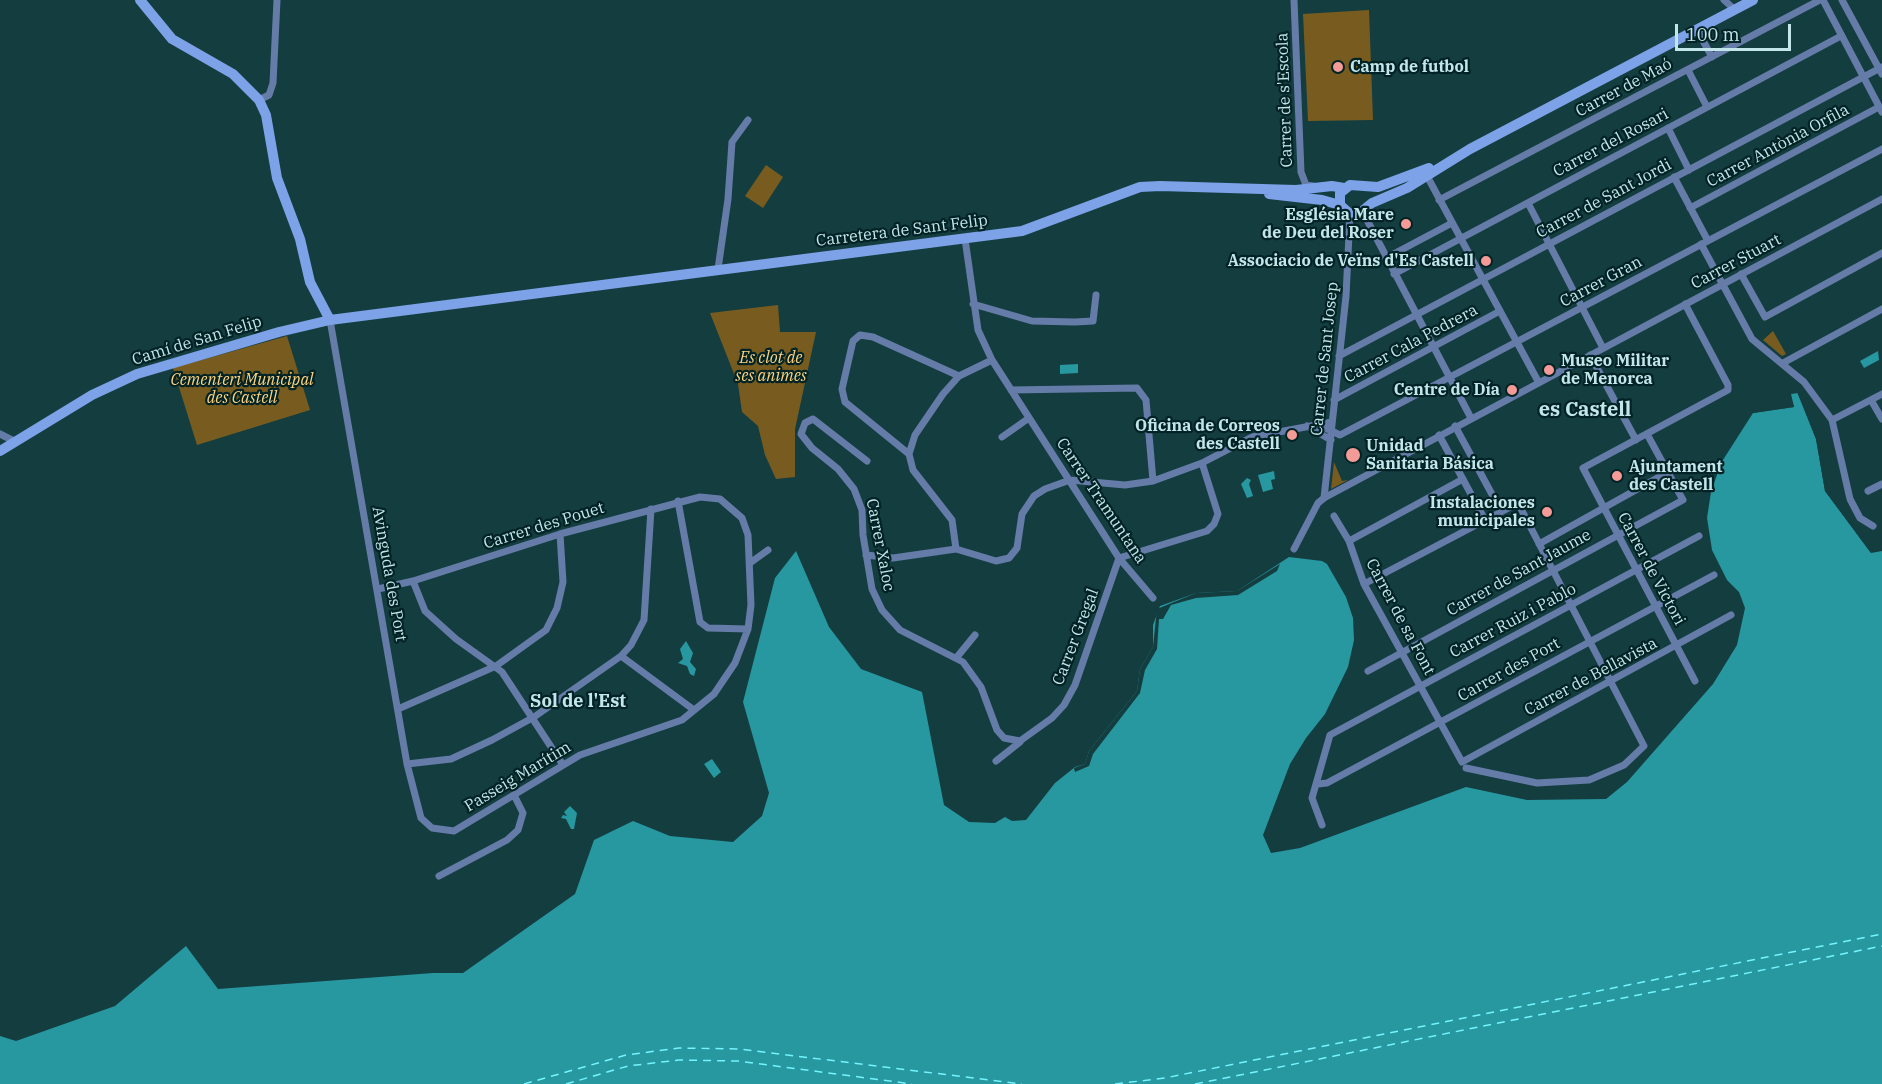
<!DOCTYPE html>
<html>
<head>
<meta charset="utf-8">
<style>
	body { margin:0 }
	#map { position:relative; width:1882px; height:1084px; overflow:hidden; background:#143d40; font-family:"IBM Plex Serif",serif }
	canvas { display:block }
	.scale { position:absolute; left:1675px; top:24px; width:116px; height:27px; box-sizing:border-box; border:3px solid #c2e6e9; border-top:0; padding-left:8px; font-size:18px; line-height:21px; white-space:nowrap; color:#c2e6e9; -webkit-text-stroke:4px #022325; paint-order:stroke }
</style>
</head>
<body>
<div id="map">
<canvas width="1882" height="1084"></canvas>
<div class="scale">100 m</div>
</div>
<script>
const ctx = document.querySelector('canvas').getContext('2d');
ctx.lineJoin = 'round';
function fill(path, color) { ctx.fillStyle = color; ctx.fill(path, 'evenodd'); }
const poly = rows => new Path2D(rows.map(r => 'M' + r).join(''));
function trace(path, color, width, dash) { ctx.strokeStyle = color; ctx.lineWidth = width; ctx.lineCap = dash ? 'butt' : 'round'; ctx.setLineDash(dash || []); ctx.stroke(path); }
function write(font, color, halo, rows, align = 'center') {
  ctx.font = font + ' "IBM Plex Serif",serif'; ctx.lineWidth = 4.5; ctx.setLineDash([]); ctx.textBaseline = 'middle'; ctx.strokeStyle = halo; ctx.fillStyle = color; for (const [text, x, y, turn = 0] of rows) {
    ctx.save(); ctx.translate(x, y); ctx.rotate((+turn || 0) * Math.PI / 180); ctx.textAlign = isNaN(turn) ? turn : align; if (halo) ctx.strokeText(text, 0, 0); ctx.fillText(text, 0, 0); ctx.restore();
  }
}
const green = poly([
	[1369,10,1373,120,1308,121,1303,14],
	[766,165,783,177,763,208,745,196],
	[778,305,780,332,816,332,795,429,795,477,776,479,765,455,758,426,742,412,738,384,710,313],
	[1773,331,1786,354,1782,356,1763,340],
	[287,336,310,410,197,445,173,368],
	[1334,462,1342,481,1348,480,1331,489]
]);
const water = poly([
	[1878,351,1879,360,1864,368,1860,361],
	[1078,364,1078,373,1060,374,1060,365],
	[1797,392,1816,439,1825,491,1871,553,1882,551,1882,1084,0,1084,0,1036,16,1041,115,1006,186,946,218,989,433,973,463,973,575,894,594,840,633,821,670,836,733,842,762,816,769,793,743,702,775,578,796,551,829,627,861,669,922,692,944,805,969,822,995,823,1005,817,1012,821,1026,820,1055,783,1075,767,1085,764,1089,751,1137,691,1140,669,1153,647,1153,625,1160,606,1196,593,1237,591,1289,557,1322,561,1327,564,1346,597,1353,618,1354,640,1348,667,1325,714,1306,738,1290,764,1263,835,1271,853,1300,848,1466,787,1527,800,1606,799,1627,782,1713,684,1737,645,1745,608,1739,592,1727,580,1712,550,1707,518,1711,492,1721,463,1753,413,1794,407,1790,394],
	[1274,471,1275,479,1271,480,1273,489,1263,492,1258,475],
	[1247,478,1251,480,1249,484,1253,496,1247,498,1241,484],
	[686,641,693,653,690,662,696,669,694,676,690,674,687,666,678,663,683,659,680,649],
	[712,759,721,772,714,778,704,764],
	[570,806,577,813,574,829,571,829,566,819,561,818,563,815,567,816,564,812]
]);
const pier = poly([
	[1797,389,1800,391,1818,438,1828,489,1869,545,1871,553,1825,491,1816,439,1798,393,1791,394,1794,407,1753,413,1753,410,1791,405,1788,393],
	[1280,564,1277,571,1238,595,1196,598,1171,605,1163,619,1159,619,1157,649,1145,670,1140,693,1093,754,1089,766,1075,772,1074,768,1085,764,1089,751,1137,691,1140,669,1153,647,1157,609,1196,593,1237,591]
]);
const ferry = poly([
	[524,1084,626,1055,679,1048,739,1049,1022,1084],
	[566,1084,628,1066,679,1060,738,1061,912,1084],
	[1115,1084,1165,1078,1882,934],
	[1195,1084,1882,946]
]);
const street = poly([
	[1294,0,1301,172,1306,185,1313,186],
	[1724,0,1735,10],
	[1823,0,1882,112],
	[1842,0,1882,74],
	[1697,30,1712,57],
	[1688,70,1707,107],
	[259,100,269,95,273,83,277,0],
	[1668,128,1689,170],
	[1427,176,1539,383],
	[1674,177,1708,241],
	[1439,200,1820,0],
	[1528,203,1603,348],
	[1690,208,1879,107],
	[1366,209,1367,220,1471,418],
	[965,239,978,330,992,360,1119,558,1153,598],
	[1701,244,1752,339,1804,382,1832,420,1850,499,1860,518,1873,526],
	[1386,258,1452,223],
	[718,269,728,199,732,142,748,120],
	[1394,274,1841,36],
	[1741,274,1765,317,1882,253],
	[973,304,1032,321,1075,322,1093,321,1096,295],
	[1685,304,1728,385,1728,390,1583,468,1695,681],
	[330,320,407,764,421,818,432,828,454,831,580,755,682,720,714,694,735,663,748,629,751,605,748,535,742,518,720,499,700,497,560,534,413,581,378,589],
	[1590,355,1636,440],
	[1339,356,1882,67],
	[1783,363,1882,309],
	[1011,390,1137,388,1146,400,1153,481],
	[1334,400,1500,311],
	[1871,400,1882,419],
	[1832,420,1882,394],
	[1317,424,1340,435,1882,149],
	[1307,426,1331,440],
	[1455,426,1501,511],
	[0,434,16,442],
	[1439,435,1485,520],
	[1002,437,1029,418],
	[909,454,845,402,842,389,853,341,860,335,873,337,959,376],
	[867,461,813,419,805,423,801,434,812,448,838,469,854,489,862,510,863,535,872,589,882,610,900,630,963,662,981,687,997,730,1004,738,1020,741,1052,718,1064,705,1075,685,1119,558,1207,531,1214,524,1218,514,1202,463],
	[1868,491,1882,484],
	[1324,498,1346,296,1350,214],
	[678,501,700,622,708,628,748,629],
	[1334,516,1349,541,1364,584,1462,762,1731,615],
	[1349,541,1463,479],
	[1539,544,1668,472],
	[956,549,952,520,913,470,909,454,915,435,943,394,959,376,992,360],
	[1294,549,1318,503,1324,498,1882,199],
	[866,555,893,558,956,549,996,561,1009,558,1017,548,1022,514,1034,496,1045,489,1070,480,1125,485,1153,481,1202,463,1252,437,1332,422],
	[750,563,768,550],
	[413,581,425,611,456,639,502,672,563,765],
	[1364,584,1518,503,1644,746,1624,765,1589,780,1537,783,1466,768],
	[621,656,694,710],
	[957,657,975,635],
	[1368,671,1683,500,1647,434],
	[398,709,496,666,546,630,557,608,563,582,560,534],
	[996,761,1020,742],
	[407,764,451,759,492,740,534,717,621,656,631,645,644,620,651,509],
	[1318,784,1327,783,1714,575],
	[1322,825,1312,798,1330,735,1699,536],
	[439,876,507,840,518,830,523,813,514,795]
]);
const secondary = poly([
	[140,0,172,39,233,74,259,100,266,115,277,178,300,239,310,282,330,320],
	[1269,194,1322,200,1340,205,1350,214,1361,212,1372,203,1407,188,1470,149,1753,0],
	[1340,205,1340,193,1350,185,1378,187,1429,168],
	[0,451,92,395,137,374,279,332,330,320,1022,231,1140,187,1160,186,1296,190,1332,186,1344,188]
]);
const markers = [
	[1338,67,6,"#f59b97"],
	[1406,224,6,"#f59b97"],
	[1486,261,6,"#f59b97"],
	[1549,370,6,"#f59b97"],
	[1512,390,6,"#f59b97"],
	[1292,435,6,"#f59b97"],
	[1353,455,8,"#f59b97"],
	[1617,476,6,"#f59b97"],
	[1547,512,6,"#f59b97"]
];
const poiNames = [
	["Camp de futbol",1350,67,"left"],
	["Església Mare",1394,215],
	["de Deu del Roser",1394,233],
	["Associacio de Veïns d'Es Castell",1474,261],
	["Museo Militar",1561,361,"left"],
	["de Menorca",1561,379,"left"],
	["Centre de Día",1500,390],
	["Oficina de Correos",1280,426],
	["des Castell",1280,444],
	["Unidad",1366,446,"left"],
	["Sanitaria Básica",1366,464,"left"],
	["Ajuntament",1629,467,"left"],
	["des Castell",1629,485,"left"],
	["Instalaciones",1535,503],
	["municipales",1535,521]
];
const streetNames = [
	["Carrer de Maó",1624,88,-28],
	["Carrer de s'Escola",1285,100,-92],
	["Carrer del Rosari",1611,143,-28],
	["Carrer Antònia Orfila",1778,146,-28],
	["Carrer de Sant Jordi",1604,199,-28],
	["Carretera de Sant Felip",902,231,-7],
	["Carrer Stuart",1736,262,-28],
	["Carrer Gran",1601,282,-28],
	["Camí de San Felip",197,341,-17],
	["Carrer Cala Pedrera",1411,344,-28],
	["Carrer de Sant Josep",1325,359,-84],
	["Carrer Tramuntana",1101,501,56],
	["Carrer des Pouet",544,526,-17],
	["Carrer Xaloc",880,545,79],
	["Carrer de Victori",1651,569,62],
	["Carrer de Sant Jaume",1519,573,-29],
	["Avinguda des Port",389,574,80],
	["Carrer de sa Font",1400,617,62],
	["Carrer Ruiz i Pablo",1513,621,-28],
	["Carrer Gregal",1076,637,-69],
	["Carrer des Port",1509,670,-29],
	["Carrer de Bellavista",1591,677,-28],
	["Passeig Marítim",518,777,-31]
];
const parkNames = [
	["Es clot de",771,358],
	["ses animes",771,376],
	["Cementeri Municipal",242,380],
	["des Castell",242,398]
];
const neighbourhoodNames = [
	["Sol de l'Est",578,702]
];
const quarterNames = [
	["es Castell",1585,410]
];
fill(green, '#785c1f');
fill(water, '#2797a0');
fill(pier, '#143d40');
trace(ferry, '#74f4ff', 1.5, [8, 6]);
trace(street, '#647ca7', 7);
trace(secondary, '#7da2e7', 10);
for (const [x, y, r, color] of markers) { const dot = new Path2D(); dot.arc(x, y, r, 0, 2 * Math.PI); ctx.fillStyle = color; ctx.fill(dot); trace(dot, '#022325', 2); }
write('bold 16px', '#c2e6e9', '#022325', poiNames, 'right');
write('16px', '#c2e6e9', '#022325', streetNames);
write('italic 16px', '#ffd37e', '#022325', parkNames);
write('bold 18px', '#c2e6e9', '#022325', neighbourhoodNames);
write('bold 20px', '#c2e6e9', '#022325', quarterNames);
</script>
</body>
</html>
